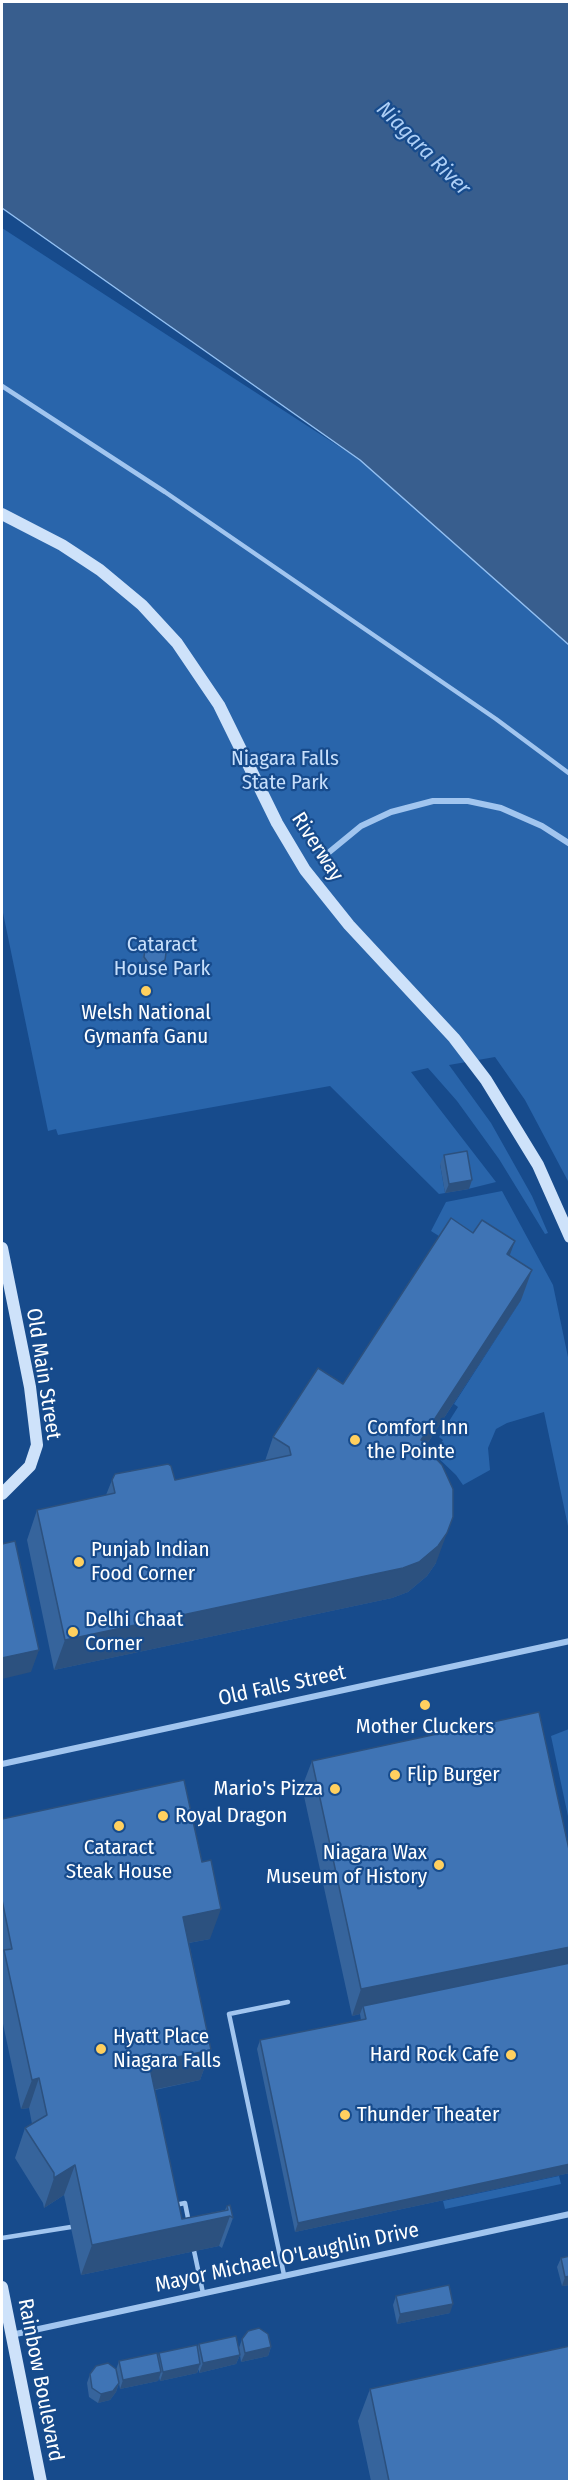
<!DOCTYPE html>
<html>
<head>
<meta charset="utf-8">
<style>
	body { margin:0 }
	#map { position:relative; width:571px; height:2483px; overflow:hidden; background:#174b8c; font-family:"Fira Sans Condensed",sans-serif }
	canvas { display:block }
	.frame { position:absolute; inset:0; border:3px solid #fff; pointer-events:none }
</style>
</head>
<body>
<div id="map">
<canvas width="571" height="2483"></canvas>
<div class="frame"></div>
</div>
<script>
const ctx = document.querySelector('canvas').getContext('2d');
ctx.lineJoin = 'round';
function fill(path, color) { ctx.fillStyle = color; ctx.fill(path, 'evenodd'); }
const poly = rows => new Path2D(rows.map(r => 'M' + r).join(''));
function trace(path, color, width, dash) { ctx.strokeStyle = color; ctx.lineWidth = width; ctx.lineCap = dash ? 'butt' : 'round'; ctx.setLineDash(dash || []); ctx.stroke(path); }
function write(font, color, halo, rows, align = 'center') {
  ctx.font = font + ' "Fira Sans Condensed",sans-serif'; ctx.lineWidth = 4.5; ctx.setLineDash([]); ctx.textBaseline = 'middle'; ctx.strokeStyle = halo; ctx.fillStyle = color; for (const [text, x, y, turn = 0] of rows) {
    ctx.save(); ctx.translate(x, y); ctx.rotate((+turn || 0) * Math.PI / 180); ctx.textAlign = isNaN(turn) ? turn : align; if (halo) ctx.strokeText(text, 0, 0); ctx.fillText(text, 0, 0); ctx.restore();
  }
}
const green = poly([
	[2,228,360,460,569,645,569,1183,525,1100,495,1057,449,1065,491,1123,532,1196,548,1233,545,1234,499,1159,457,1101,428,1068,411,1072,496,1182,468,1189,463,1160,440,1164,445,1193,439,1194,330,1086,58,1135,56,1129,48,1131,2,908],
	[502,1191,553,1285,569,1362,569,1531,544,1412,507,1423,496,1429,488,1448,490,1470,463,1485,456,1475,434,1454,443,1440,439,1437,458,1407,454,1404,521,1300,461,1250,431,1231,446,1202],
	[569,1729,569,1821,551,1736],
	[559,2176,561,2184,445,2209,443,2201]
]);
const water = poly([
	[2,2,569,2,569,645,360,460,2,208,2,2]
]);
const lane = poly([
	[2,386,165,492,496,719,570,774],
	[175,2205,185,2203,189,2223],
	[2,2238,71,2227],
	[193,2246,203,2293],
	[284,2275,229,2014,288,2002]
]);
const street = poly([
	[322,858,361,826,391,812,433,801,468,801,501,808,542,826,570,844],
	[2,1764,570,1641],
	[11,2335,570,2214]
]);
const secondary = poly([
	[2,514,62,545,100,570,142,605,177,643,219,705,277,823,305,870,349,925,454,1038,486,1080,538,1165,570,1237],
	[2,1248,30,1387,37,1445,30,1466,2,1494],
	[2,2287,41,2482]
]);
const wall = poly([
	[145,949,162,969,154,974,146,973,140,966,142,958],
	[444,1155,469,1189,445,1193,440,1164],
	[510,1256,532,1270,521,1300,427,1444,426,1449,436,1563,427,1576,408,1592,392,1598,54,1670,27,1540,37,1510,106,1495,112,1480,175,1480,265,1461,273,1437],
	[312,1761,570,1854,570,2173,295,2232,257,2049,260,2040,361,2020,360,2014,352,2016,302,1787],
	[2,1819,210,1939,189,1943,211,2050,200,2080,155,2090,182,2219,225,2210,227,2206,233,2218,222,2248,219,2246,81,2275,64,2195,44,2208,43,2203,15,2158,25,2128,32,2124,29,2108,21,2109,2,2019],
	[570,2256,570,2285,562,2286,557,2267,561,2258],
	[396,2296,450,2313,397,2324,393,2305],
	[242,2339,271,2347,268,2356,241,2362,239,2348],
	[199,2344,240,2355,236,2364,199,2373,199,2369,197,2373,160,2381,159,2377,158,2381,120,2389,119,2383,116,2392,110,2400,98,2403,89,2397,87,2383,90,2374,116,2370,119,2361,158,2356,159,2353,197,2348],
	[370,2389,570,2481,371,2481,358,2421]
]);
const shadedWall = poly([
	[165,960,162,969,154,974,146,973,149,964],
	[472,1180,469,1189,445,1193,449,1184],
	[515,1241,504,1271,507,1254],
	[532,1270,521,1300,410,1470,421,1440],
	[447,1533,436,1563,427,1576,408,1592,392,1598,54,1670,65,1640],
	[39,1650,31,1672,2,1679,2,1658],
	[221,1909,210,1939,172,1946,183,1917],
	[570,1947,570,1971,363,2006,360,2014,352,2016,361,1989],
	[211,2050,200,2080,138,2093,149,2063],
	[39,2078,29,2108,21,2109,32,2080],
	[570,2164,570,2173,295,2232,298,2223],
	[75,2165,64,2195,44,2208,54,2178],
	[230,2216,219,2246,81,2275,92,2245],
	[570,2276,570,2285,562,2286,565,2277],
	[453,2304,450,2313,397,2324,400,2314],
	[271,2347,268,2356,241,2362,245,2353],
	[240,2355,236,2364,199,2373,203,2363],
	[200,2364,197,2373,160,2381,163,2372],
	[161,2372,158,2381,120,2389,123,2380],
	[119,2383,116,2392,110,2400,98,2403,101,2394]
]);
const building = poly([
	[153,944,161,945,166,953,165,960,157,965,149,964,144,957,145,949,153,944],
	[467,1151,472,1180,449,1184,444,1155,467,1151],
	[451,1218,473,1233,482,1220,515,1241,507,1254,532,1270,421,1440,428,1444,426,1448,442,1465,453,1489,453,1517,447,1533,438,1546,419,1562,403,1568,65,1640,37,1510,115,1493,112,1480,115,1474,168,1464,171,1466,175,1480,291,1455,289,1447,273,1437,318,1368,343,1384,451,1218],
	[15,1541,39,1650,2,1658,2,1544,15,1541],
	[539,1712,570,1854,570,1947,361,1989,312,1761,539,1712],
	[184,1780,202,1862,211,1860,221,1909,183,1917,211,2050,149,2063,182,2219,228,2210,227,2206,230,2205,233,2218,230,2216,92,2245,75,2165,54,2178,54,2173,25,2128,47,2115,39,2078,32,2080,4,1950,12,1949,2,1900,2,1819,184,1780],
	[570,1963,570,2164,298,2223,260,2040,366,2019,363,2006,570,1963],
	[570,2256,570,2276,565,2277,561,2258,570,2256],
	[449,2285,453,2304,400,2314,396,2296,449,2285],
	[259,2328,268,2334,271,2347,245,2353,242,2339,248,2331,259,2328],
	[236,2336,240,2355,203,2363,199,2344,236,2336],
	[197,2345,200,2364,163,2372,159,2353,197,2345],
	[570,2346,570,2481,389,2481,370,2389,570,2346],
	[157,2353,161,2372,123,2380,119,2361,157,2353],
	[108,2363,116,2369,119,2383,113,2391,101,2394,92,2388,90,2374,96,2366,108,2363]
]);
const markers = [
	[146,991,6,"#ffd05f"],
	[355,1440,6,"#ffd05f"],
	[79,1562,6,"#ffd05f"],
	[73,1632,6,"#ffd05f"],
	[425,1705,6,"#ffd05f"],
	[395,1775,6,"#ffd05f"],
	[335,1789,6,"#ffd05f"],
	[163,1816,6,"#ffd05f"],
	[119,1826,6,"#ffd05f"],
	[439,1865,6,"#ffd05f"],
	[101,2049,6,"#ffd05f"],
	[511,2055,6,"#ffd05f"],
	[345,2115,6,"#ffd05f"]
];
const parkNames = [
	["Niagara Falls",285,759],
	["State Park",285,783],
	["Cataract",162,945],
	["House Park",162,969]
];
const streetNames = [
	["Riverway",317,847,57],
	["Old Main Street",43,1374,81],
	["Old Falls Street",282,1686,-12],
	["Mayor Michael O'Laughlin Drive",287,2258,-12],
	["Rainbow Boulevard",40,2380,79]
];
const poiNames = [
	["Welsh National",146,1013,"center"],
	["Gymanfa Ganu",146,1037,"center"],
	["Comfort Inn",367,1428],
	["the Pointe",367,1452],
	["Punjab Indian",91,1550],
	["Food Corner",91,1574],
	["Delhi Chaat",85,1620],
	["Corner",85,1644],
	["Mother Cluckers",425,1727,"center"],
	["Flip Burger",407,1775],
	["Mario's Pizza",323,1789,"right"],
	["Royal Dragon",175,1816],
	["Cataract",119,1848,"center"],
	["Steak House",119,1872,"center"],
	["Niagara Wax",427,1853,"right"],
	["Museum of History",427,1877,"right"],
	["Hyatt Place",113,2037],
	["Niagara Falls",113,2061],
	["Hard Rock Cafe",499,2055,"right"],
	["Thunder Theater",357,2115]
];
const waterNames = [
	["Niagara River",423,149,45]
];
fill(green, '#2965ab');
fill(water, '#385e8e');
trace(water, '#93c0f2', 1.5);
trace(lane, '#a1c5ef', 4.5);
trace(street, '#a1c5ef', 6);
trace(secondary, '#cee2fa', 12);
fill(wall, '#36649c');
fill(shadedWall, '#2c517f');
fill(building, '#3f74b5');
trace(building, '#2c517f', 1.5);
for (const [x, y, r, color] of markers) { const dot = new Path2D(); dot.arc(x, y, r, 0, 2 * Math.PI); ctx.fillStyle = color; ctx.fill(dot); trace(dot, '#174b8c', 2); }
write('21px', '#c7dffb', '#174b8c', parkNames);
write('21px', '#fff', '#174b8c', streetNames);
write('21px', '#fff', '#174b8c', poiNames, 'left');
write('italic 22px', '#adcff6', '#174b8c', waterNames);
</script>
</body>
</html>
